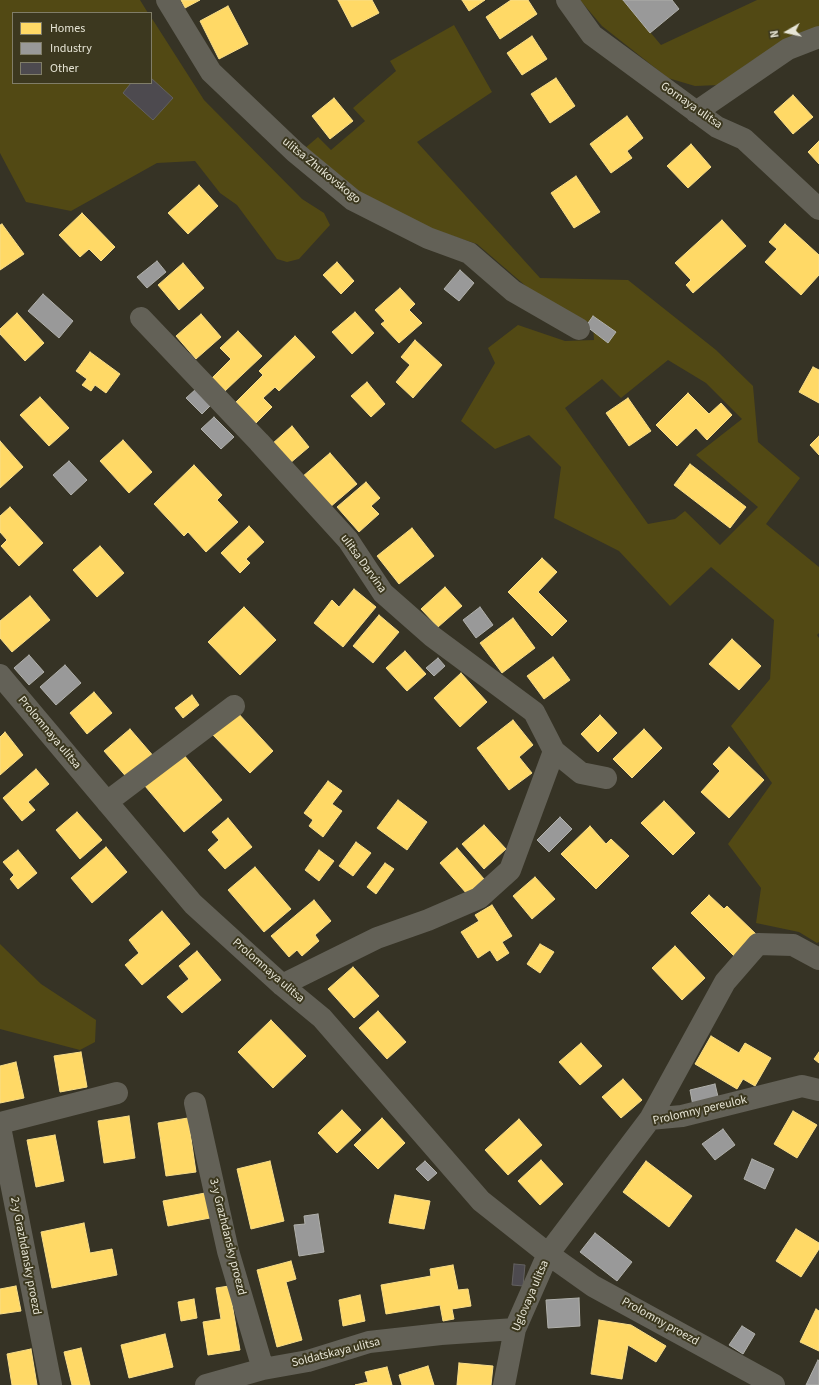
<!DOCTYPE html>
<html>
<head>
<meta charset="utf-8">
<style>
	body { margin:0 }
	#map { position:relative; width:819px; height:1385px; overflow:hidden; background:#363325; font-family:"Source Sans 3",sans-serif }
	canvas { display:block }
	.legend { position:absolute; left:12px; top:12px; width:140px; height:72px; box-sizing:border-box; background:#3c381f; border:1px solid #807d68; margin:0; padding:5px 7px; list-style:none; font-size:12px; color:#e7e5d6 }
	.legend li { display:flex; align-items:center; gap:8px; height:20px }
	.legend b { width:20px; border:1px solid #807d68 }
	.north { position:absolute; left:767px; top:12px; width:40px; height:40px; -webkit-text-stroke:3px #3c381f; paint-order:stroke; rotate:261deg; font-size:11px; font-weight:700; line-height:16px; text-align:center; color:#e7e5d6 }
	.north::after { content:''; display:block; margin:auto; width:14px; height:18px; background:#e7e5d6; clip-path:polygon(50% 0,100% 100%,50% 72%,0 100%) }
</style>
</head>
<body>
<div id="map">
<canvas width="819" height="1385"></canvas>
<ul class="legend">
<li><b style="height:11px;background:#ffd966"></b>Homes</li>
<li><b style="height:11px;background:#999"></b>Industry</li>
<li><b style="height:11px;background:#4d4a4f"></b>Other</li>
</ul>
<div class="north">N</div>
</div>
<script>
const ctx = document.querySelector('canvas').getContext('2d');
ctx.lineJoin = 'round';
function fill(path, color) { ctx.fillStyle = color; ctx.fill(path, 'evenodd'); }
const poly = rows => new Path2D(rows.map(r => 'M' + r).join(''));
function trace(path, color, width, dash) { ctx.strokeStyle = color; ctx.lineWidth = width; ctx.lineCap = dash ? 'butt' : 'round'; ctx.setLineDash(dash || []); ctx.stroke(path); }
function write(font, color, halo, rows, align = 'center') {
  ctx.font = font + ' "Source Sans 3",sans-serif'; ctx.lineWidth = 4; ctx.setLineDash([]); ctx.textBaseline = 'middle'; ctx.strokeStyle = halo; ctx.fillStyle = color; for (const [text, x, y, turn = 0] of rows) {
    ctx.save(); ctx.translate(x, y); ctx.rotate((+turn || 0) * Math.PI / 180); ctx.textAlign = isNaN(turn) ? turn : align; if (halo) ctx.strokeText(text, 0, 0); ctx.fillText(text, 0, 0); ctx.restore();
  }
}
const green = poly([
	[0,0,140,0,148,13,13,13,13,83,151,83,151,17,204,100,302,199,324,213,330,225,299,259,287,262,277,259,237,205,220,193,195,161,157,163,71,211,26,202,0,153],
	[580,0,623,0,661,45,757,0,819,0,819,27,784,41,747,64,720,85,695,86,668,78,602,26],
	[454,25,492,92,417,142,540,278,628,280,716,350,753,386,758,442,800,478,766,524,819,567,819,633,817,635,819,638,819,942,817,943,799,932,756,923,761,888,728,844,772,783,731,726,770,679,774,620,711,567,670,606,619,551,554,518,561,467,529,435,495,449,461,421,495,363,488,348,518,325,565,341,594,340,593,324,549,306,477,244,429,228,356,191,304,149,318,137,331,150,365,121,353,108,396,71,390,61],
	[668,360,706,383,742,419,696,455,758,507,720,545,685,511,675,519,648,524,565,408,602,379,621,398],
	[0,944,41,984,96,1020,95,1042,80,1050,0,1029]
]);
const homes = poly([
	[181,0,200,0,185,8,181,0],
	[338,0,372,0,379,13,352,27,338,0],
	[462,0,485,0,469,11,462,0],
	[511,0,528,0,537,14,500,39,486,17,511,0],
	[228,6,248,44,219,59,200,21,228,6],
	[532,36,547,59,522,75,507,53,532,36],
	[556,78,575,106,550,123,531,94,556,78],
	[793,95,813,117,793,134,774,112,793,95],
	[334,98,353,121,330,139,312,116,334,98],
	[627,116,643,138,627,151,632,158,611,173,590,144,627,116],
	[819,141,819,164,808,152,819,141],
	[691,144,711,167,688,188,667,166,691,144],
	[576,176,600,212,574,228,551,193,576,176],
	[199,185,218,206,188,234,168,213,199,185],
	[82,213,115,247,101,261,89,249,80,257,59,235,82,213],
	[722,220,746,246,693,293,686,285,691,280,675,263,722,220],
	[2,224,24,254,0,270,0,225,2,224],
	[785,224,819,255,819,275,801,295,765,262,777,249,769,242,785,224],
	[337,262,354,281,341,294,323,275,337,262],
	[183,263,204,288,179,310,158,285,183,263],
	[400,288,415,304,409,310,422,323,399,343,381,324,385,321,375,310,400,288],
	[355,312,374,333,352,354,332,332,355,312],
	[17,313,44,343,25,361,0,334,0,329,17,313],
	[201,314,221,337,196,359,176,336,201,314],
	[238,331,262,356,225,391,212,378,231,359,220,348,238,331],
	[295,336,315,357,279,391,275,387,263,398,272,407,256,423,236,402,263,375,259,371,295,336],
	[415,340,442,365,413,398,396,382,410,365,401,357,415,340],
	[90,352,120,374,106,393,95,385,91,391,82,385,87,379,76,371,90,352],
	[813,367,819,370,819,403,799,392,813,367],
	[367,382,385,404,371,417,351,396,367,382],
	[688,393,709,414,721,403,732,415,707,440,696,428,677,446,656,425,688,393],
	[40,397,69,428,49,446,20,415,40,397],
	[628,398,651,431,629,446,606,413,628,398],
	[292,426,309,447,289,464,272,444,292,426],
	[819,436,819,455,810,445,819,436],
	[123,440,152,472,129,493,100,461,123,440],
	[0,441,23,467,0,488,0,441],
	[330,453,357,484,329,508,302,477,330,453],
	[690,464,746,507,730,528,674,485,690,464],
	[194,465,222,495,217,500,238,522,206,552,188,532,184,536,154,504,194,465],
	[366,482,380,498,371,506,379,514,359,532,337,507,366,482],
	[10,507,43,543,19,566,1,546,7,540,0,532,0,516,10,507],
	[249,526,264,542,246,559,250,563,240,573,221,553,249,526],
	[412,528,434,556,399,584,377,556,412,528],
	[100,546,124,573,97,597,73,570,100,546],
	[542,558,557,572,538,592,567,621,552,636,508,592,542,558],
	[445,587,462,606,438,627,421,609,445,587],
	[354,589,376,607,343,647,314,623,332,600,339,607,354,589],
	[30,596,50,620,12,652,0,638,0,621,30,596],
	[244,607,276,640,240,675,208,642,244,607],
	[379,615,399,632,373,663,353,646,379,615],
	[513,618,535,648,502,673,480,643,513,618],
	[732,639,761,666,739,690,709,664,732,639],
	[405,651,426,674,407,691,386,668,405,651],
	[553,657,570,680,544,699,527,676,553,657],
	[461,673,487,702,460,727,434,698,461,673],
	[94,692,112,713,87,734,70,713,94,692],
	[192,695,199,705,183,718,175,708,192,695],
	[236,711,273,751,250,773,212,734,236,711],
	[600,715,617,733,598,752,581,734,600,715],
	[513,720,533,745,519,757,532,773,509,790,477,748,513,720],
	[130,729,155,758,129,780,104,751,130,729],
	[644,729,662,748,632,778,613,759,644,729],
	[5,732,23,755,0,775,0,737,5,732],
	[729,747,764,780,729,818,701,792,720,771,713,764,729,747],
	[183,754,222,800,184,832,145,786,183,754],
	[36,769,49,784,28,802,35,810,22,821,3,798,36,769],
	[328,781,342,791,332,804,342,811,323,837,309,826,313,820,304,813,328,781],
	[398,800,427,822,407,850,377,828,398,800],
	[664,801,695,833,673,855,641,823,664,801],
	[77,812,102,840,80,859,56,830,77,812],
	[228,818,252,847,225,869,208,850,219,840,212,832,228,818],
	[484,825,506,849,484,869,462,844,484,825],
	[590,826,606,844,611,839,629,856,596,889,561,854,590,826],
	[356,842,371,853,353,876,339,866,356,842],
	[106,847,127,872,92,903,71,878,106,847],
	[457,848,484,879,467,894,440,863,457,848],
	[18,850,37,873,18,889,10,879,14,875,3,862,18,850],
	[319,850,334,861,319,881,305,870,319,850],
	[385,863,394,869,376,894,367,887,385,863],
	[255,867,291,909,264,932,228,890,255,867],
	[535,877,555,899,532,919,513,896,535,877],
	[709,895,724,909,727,906,757,935,735,957,691,913,709,895],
	[314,900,331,921,315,935,319,941,302,956,297,950,289,957,271,936,314,900],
	[492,905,512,936,502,942,509,953,497,961,490,950,478,958,461,932,479,921,475,915,492,905],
	[162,911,190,944,142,985,125,965,139,953,129,940,162,911],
	[540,944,554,952,540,973,527,964,540,944],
	[675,946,705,978,682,1000,652,968,675,946],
	[197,951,221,980,182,1013,167,997,189,979,179,966,197,951],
	[353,967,379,996,354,1018,328,989,353,967],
	[378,1011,406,1042,387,1059,359,1028,378,1011],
	[271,1020,306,1056,273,1088,238,1052,271,1020],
	[711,1036,739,1053,745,1043,771,1058,755,1086,743,1079,737,1089,695,1064,711,1036],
	[581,1043,602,1066,580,1085,559,1062,581,1043],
	[81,1052,87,1087,60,1092,54,1056,81,1052],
	[819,1052,819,1063,814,1059,819,1052],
	[16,1062,24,1098,0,1103,0,1066,16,1062],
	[623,1079,642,1100,621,1118,602,1097,623,1079],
	[342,1110,361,1130,337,1153,318,1133,342,1110],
	[793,1111,817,1125,797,1158,774,1144,793,1111],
	[129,1116,135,1158,104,1163,98,1121,129,1116],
	[188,1118,196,1172,166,1176,158,1123,188,1118],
	[382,1118,405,1143,378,1169,354,1145,382,1118],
	[519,1119,542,1145,508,1175,485,1150,519,1119],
	[55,1135,64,1181,36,1187,27,1140,55,1135],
	[541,1160,563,1184,540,1205,518,1181,541,1160],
	[270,1161,284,1221,251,1229,237,1169,270,1161],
	[646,1161,692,1196,669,1227,623,1192,646,1161],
	[205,1193,210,1218,168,1226,163,1201,205,1193],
	[395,1195,430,1201,424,1229,389,1223,395,1195],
	[84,1223,90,1253,112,1249,117,1275,52,1288,41,1232,84,1223],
	[796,1229,819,1243,819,1249,801,1277,776,1261,796,1229],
	[291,1261,296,1279,286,1282,302,1340,277,1347,257,1270,291,1261],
	[453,1265,458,1290,468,1289,471,1306,452,1309,454,1319,443,1321,440,1305,386,1314,381,1285,431,1276,430,1269,453,1265],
	[16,1286,21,1311,0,1314,0,1289,16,1286],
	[229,1286,240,1350,208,1355,203,1322,221,1319,216,1288,229,1286],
	[360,1295,365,1321,343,1326,339,1300,360,1295],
	[194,1299,197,1318,181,1321,178,1302,194,1299],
	[816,1309,819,1311,819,1351,800,1342,816,1309],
	[599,1320,631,1325,666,1346,656,1362,628,1345,622,1379,591,1374,599,1320],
	[165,1334,173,1367,129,1378,121,1345,165,1334],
	[81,1348,90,1385,72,1385,64,1352,81,1348],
	[31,1349,37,1385,12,1385,7,1354,31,1349],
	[459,1363,493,1366,491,1385,457,1385,459,1363],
	[428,1366,434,1385,402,1385,399,1375,428,1366],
	[387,1367,392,1385,355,1385,368,1382,365,1372,387,1367]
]);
const industry = poly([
	[623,0,672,0,679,9,650,33,623,0],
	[157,261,166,272,147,288,137,277,157,261],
	[460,270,474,283,459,301,444,289,460,270],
	[43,294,73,321,59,338,28,311,43,294],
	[593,316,616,332,608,343,586,326,593,316],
	[196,389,211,405,202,414,186,398,196,389],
	[214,417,234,437,221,449,201,429,214,417],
	[69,461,87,480,71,495,53,475,69,461],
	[480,607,493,625,476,638,463,620,480,607],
	[29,655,44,672,29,685,14,668,29,655],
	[438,658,445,666,434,676,426,668,438,658],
	[65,665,81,683,56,705,40,687,65,665],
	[560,817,572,829,549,852,537,840,560,817],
	[715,1084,719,1101,693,1106,690,1090,715,1084],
	[723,1129,735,1145,715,1160,702,1144,723,1129],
	[752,1159,774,1169,765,1189,744,1179,752,1159],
	[425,1161,437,1173,428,1181,416,1169,425,1161],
	[318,1214,324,1252,299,1256,294,1225,305,1224,304,1216,318,1214],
	[595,1233,632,1262,617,1281,580,1252,595,1233],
	[579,1298,580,1326,548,1328,546,1300,579,1298],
	[742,1326,755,1334,743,1354,729,1345,742,1326],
	[818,1360,819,1361,819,1385,806,1385,818,1360]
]);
const building = poly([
	[151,78,173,98,153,120,123,93,131,83,151,83,151,78],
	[514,1264,525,1265,523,1286,512,1285,514,1264]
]);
const minor = poly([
	[167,0,211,72,295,152,353,200,428,238,469,253,513,291,579,329],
	[567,0,592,35,717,127,744,139,819,209],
	[696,112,788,49,819,37],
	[141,318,259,442,348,540,383,593,433,637,534,712,554,751,581,773,606,778],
	[0,675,193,904,282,985,322,1018,481,1201,548,1254,593,1286,774,1385],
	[107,802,234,706],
	[282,985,377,938,428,920,479,898,510,870,554,751],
	[195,1103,228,1251,263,1369],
	[650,1119,725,982,758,944,793,945,819,959],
	[0,1123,117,1093],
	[0,1127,51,1385],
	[206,1385,263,1369,308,1361,369,1342,441,1334,515,1329],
	[504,1385,515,1329,548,1254,650,1119,682,1116,802,1086,819,1090]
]);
const streetNames = [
	["Gornaya ulitsa",691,106,35],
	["ulitsa Zhukovskogo",321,171,39],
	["ulitsa Darvina",363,564,54],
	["Prolomnaya ulitsa",49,733,50],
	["Prolomnaya ulitsa",268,971,41],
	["Prolomny pereulok",700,1111,-13],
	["3-y Grazhdansky proezd",227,1237,76],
	["2-y Grazhdansky proezd",25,1256,79],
	["Uglovaya ulitsa",531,1296,-67],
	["Prolomny proezd",660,1322,29],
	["Soldatskaya ulitsa",336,1353,-14]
];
fill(green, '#524914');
fill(homes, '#ffd966');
trace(homes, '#f8dd88', 1);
fill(industry, '#999');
trace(industry, '#b0b0ab', 1);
fill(building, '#4d4a4f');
trace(building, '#636160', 1);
trace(minor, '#636157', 22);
write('12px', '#e7e5d6', '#3c381f', streetNames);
</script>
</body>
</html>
